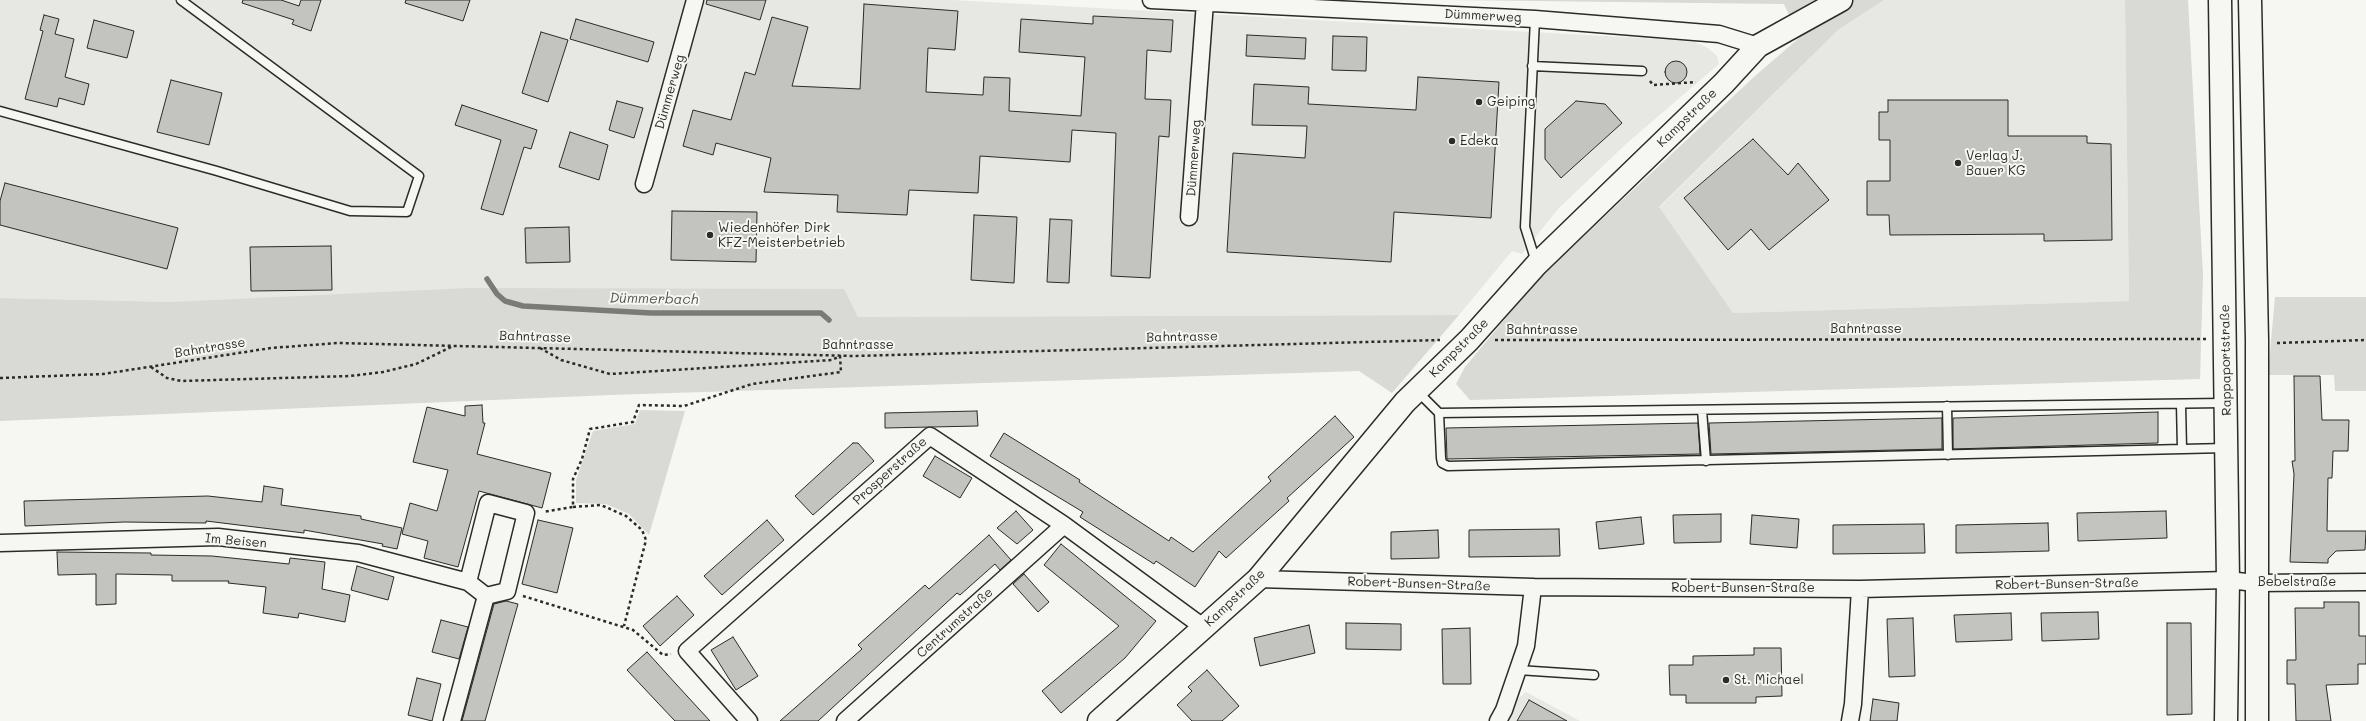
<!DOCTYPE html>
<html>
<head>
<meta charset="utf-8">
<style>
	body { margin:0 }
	canvas { display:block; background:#f6f6f2 }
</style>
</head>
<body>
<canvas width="2366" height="721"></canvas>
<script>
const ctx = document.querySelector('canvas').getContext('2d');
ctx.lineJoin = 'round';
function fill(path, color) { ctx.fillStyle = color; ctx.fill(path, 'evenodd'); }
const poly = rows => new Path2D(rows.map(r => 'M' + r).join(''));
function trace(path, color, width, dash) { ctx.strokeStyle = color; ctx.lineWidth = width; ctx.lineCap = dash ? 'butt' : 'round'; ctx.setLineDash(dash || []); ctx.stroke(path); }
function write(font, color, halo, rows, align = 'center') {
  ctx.font = font + ' Mali,sans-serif'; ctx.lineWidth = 4; ctx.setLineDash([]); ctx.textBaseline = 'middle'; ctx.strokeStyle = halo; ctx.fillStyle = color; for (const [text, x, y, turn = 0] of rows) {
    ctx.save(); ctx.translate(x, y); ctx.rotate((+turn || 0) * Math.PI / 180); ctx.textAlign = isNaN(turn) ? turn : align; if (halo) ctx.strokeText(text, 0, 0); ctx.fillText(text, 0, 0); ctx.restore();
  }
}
const built = poly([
	[0,0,952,0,1659,39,1695,42,1708,48,1717,56,1719,64,1627,143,1558,209,1522,254,1512,251,1459,315,858,317,843,289,172,302,0,298],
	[1884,0,2125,0,2129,301,1733,313,1659,208,1838,30],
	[1526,692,1580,721,1498,721,1504,710]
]);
const green = poly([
	[1450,0,1884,0,1838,30,1659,207,1733,313,2129,301,2125,0,2188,0,2203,275,2200,379,1470,400,1456,384,1465,367,1540,277,1755,76,1799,38,1784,4],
	[468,288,844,289,858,317,1459,315,1392,393,1359,371,610,395,0,421,0,298,172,302],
	[2275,297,2366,297,2366,391,2335,391,2334,375,2268,375],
	[640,410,685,411,649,535,629,514,606,504,576,503,576,480,593,431,635,424]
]);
const stream = poly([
	[487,279,497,294,505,301,523,306,651,313,821,313,829,320]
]);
const building = poly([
	[243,0,281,0,299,6,301,0,321,0,311,31,292,24,294,20,242,3,243,0],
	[406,0,470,0,463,21,405,3,406,0],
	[707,0,766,0,760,20,706,4,707,0],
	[864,4,958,11,955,50,928,48,926,92,983,95,984,77,1010,78,1009,111,1081,116,1085,57,1019,52,1021,19,1093,24,1093,16,1173,20,1171,52,1147,50,1145,99,1171,100,1169,137,1159,136,1150,278,1111,276,1116,133,1072,130,1070,162,980,156,978,193,909,190,907,215,837,212,838,195,764,192,771,158,716,143,713,155,683,146,693,110,731,120,745,72,755,75,772,17,808,27,792,86,860,89,864,4],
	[44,15,59,19,55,34,74,39,65,77,89,84,84,105,59,98,57,107,25,99,43,31,40,30,44,15],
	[576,19,654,42,648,62,570,39,576,19],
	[94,20,134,31,127,58,87,48,94,20],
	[541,32,568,40,548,102,522,93,541,32],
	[1247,35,1306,38,1305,59,1246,56,1247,35],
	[1333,36,1367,37,1366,71,1332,70,1333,36],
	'1665 72a11 11 0 1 1 22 0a11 11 0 1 1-22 0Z',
	[1418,77,1499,82,1491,218,1394,212,1391,262,1227,252,1233,153,1305,158,1307,126,1252,125,1254,84,1309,87,1308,104,1416,110,1418,77],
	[171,80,222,93,209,145,157,132,171,80],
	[1888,100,2008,100,2008,136,2087,136,2087,143,2111,144,2112,240,2044,241,2044,234,1890,235,1889,215,1867,215,1867,181,1890,181,1890,140,1879,140,1879,112,1888,112,1888,100],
	[617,101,643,108,634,138,609,130,617,101],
	[1576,101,1605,104,1622,123,1561,178,1545,159,1545,129,1576,101],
	[462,105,537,130,531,149,524,147,503,215,481,209,501,140,455,125,462,105],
	[570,132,608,145,599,180,559,167,570,132],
	[1753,139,1788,175,1798,163,1829,200,1769,250,1751,229,1728,250,1684,198,1753,139],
	[5,183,178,228,167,269,0,225,0,201,5,183],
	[672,211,757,212,756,262,671,260,672,211],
	[974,215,1017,217,1014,283,971,280,974,215],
	[1050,219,1072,220,1069,283,1047,282,1050,219],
	[569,227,570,262,526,263,525,228,569,227],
	[331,246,332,290,251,291,250,247,331,246],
	[2294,376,2320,376,2322,420,2349,420,2348,451,2333,451,2332,478,2328,478,2327,531,2366,531,2365,550,2336,551,2328,559,2328,563,2290,562,2294,474,2292,461,2295,461,2294,376],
	[482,405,483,423,485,423,477,454,551,473,542,508,479,491,458,567,424,558,428,541,402,534,410,503,437,511,448,470,413,462,427,407,465,416,465,406,482,405],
	[977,411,978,426,885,428,885,413,977,411],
	[2158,412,2158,443,1953,449,1953,418,1955,418,2158,412],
	[1335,416,1354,437,1287,498,1289,501,1226,558,1219,551,1195,587,1156,561,1154,564,1080,517,1083,512,990,456,1004,433,1080,480,1079,482,1169,541,1171,537,1193,552,1271,481,1268,477,1335,416],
	[1942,418,1942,449,1711,454,1709,423,1942,418],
	[1698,423,1700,454,1447,459,1446,428,1698,423],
	[853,443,858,443,874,461,813,515,795,496,853,443],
	[935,456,972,478,960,498,923,476,935,456],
	[264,486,283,489,281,505,361,516,361,519,402,528,397,549,382,546,383,544,304,530,304,533,206,521,206,523,124,522,25,526,24,501,208,496,262,502,264,486],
	[1016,511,1033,530,1017,544,997,528,1016,511],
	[2166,511,2167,538,2078,541,2077,513,2166,511],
	[1721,514,1721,542,1674,543,1673,515,1721,514],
	[1752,515,1799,519,1797,548,1750,544,1752,515],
	[1641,517,1644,544,1599,549,1596,522,1641,517],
	[538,520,573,528,557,593,522,584,538,520],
	[767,520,784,540,722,595,704,576,767,520],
	[2048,523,2049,551,1956,553,1956,525,2048,523],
	[1924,524,1925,553,1833,554,1833,525,1924,524],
	[1559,529,1560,556,1469,557,1469,530,1559,529],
	[1438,530,1439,558,1391,559,1391,532,1438,530],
	[989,535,1011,560,1000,570,995,564,960,595,957,593,818,721,780,721,862,649,858,645,925,585,929,589,989,535],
	[1061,544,1156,621,1125,658,1061,713,1042,691,1119,626,1044,565,1061,544],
	[57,552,151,553,151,555,212,556,289,564,290,558,325,562,322,589,350,595,345,622,299,613,298,618,263,613,266,587,228,583,229,581,172,581,172,575,116,574,116,604,96,605,96,574,58,575,57,552],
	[357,566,394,577,388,600,351,590,357,566],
	[1024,574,1049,602,1038,612,1013,584,1024,574],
	[677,596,694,615,660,646,643,626,677,596],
	[506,601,518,604,485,721,462,721,494,604,506,601],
	[2324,602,2359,602,2359,636,2366,636,2366,664,2358,664,2358,684,2326,685,2331,721,2296,721,2295,684,2287,684,2287,660,2296,660,2295,608,2324,608,2324,602],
	[2098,612,2099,639,2042,641,2041,613,2098,612],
	[2011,613,2012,640,1956,642,1954,615,2011,613],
	[1913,618,1915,676,1889,677,1887,619,1913,618],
	[441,620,468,627,459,659,432,652,441,620],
	[1346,623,1401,624,1401,650,1346,649,1346,623],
	[2167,623,2191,623,2192,714,2167,715,2167,623],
	[1309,625,1315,653,1260,666,1254,638,1309,625],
	[1470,628,1471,684,1443,684,1442,629,1470,628],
	[733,637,758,676,736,690,711,650,733,637],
	[1754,648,1781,648,1782,696,1756,697,1756,703,1686,703,1686,695,1670,695,1669,665,1693,665,1693,656,1754,655,1754,648],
	[647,652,676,684,710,721,675,721,657,702,627,670,647,652],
	[1207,670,1239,706,1222,721,1192,721,1177,705,1192,691,1188,687,1207,670],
	[417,678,441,684,432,721,408,715,417,678],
	[1873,699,1899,703,1897,721,1870,721,1873,699],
	[1529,700,1567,721,1517,721,1529,700]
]);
const path = poly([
	[1650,81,1653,85,1696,82],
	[1495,340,2206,339],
	[2277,343,2366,340],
	[540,348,561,360,610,374,832,360,840,356,841,372,752,384,684,406,639,405,633,422,590,429,582,459,573,479,573,507,543,512],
	[151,367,167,378,181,381,350,376,383,372,416,364,453,346],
	[0,378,103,374,271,348,338,343,854,356,1440,340],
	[573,507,601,505,626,516,642,530,646,540,624,626],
	[523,596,633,630,663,655,671,654]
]);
const lane = poly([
	[1535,19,1525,227,1536,262],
	[1532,66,1642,71],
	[0,111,217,171,350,211,407,212,419,176,181,0],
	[1417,391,1439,413,2224,403],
	[2181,404,2182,449],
	[1947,406,1948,455],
	[1702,410,1706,461],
	[1439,413,1441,458,1442,463,1448,466,2226,448],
	[1518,670,1594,675]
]);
const street = poly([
	[1151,0,1535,19,1719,34,1758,46],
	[644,184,695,0],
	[1189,217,1205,2],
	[0,543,218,537,358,553,468,582,486,596,452,721],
	[1258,579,1533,587,1860,589,2228,580,2256,583,2366,582],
	[468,582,488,503,526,513,507,591,486,596],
	[749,721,687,651,930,436,1064,525,1203,627],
	[845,721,1064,525],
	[1498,721,1504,710,1526,646,1533,587],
	[1850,721,1853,704,1860,589]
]);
const secondary = poly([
	[1099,721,1258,579,1405,402,1469,340,1537,264,1724,83,1758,46,1841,0]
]);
const primary = poly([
	[2220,0,2228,580,2226,721],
	[2250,0,2257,340,2257,721]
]);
const markers = [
	[1479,102,4,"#2b2b2b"],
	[1452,141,4,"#2b2b2b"],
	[1958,163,4,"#2b2b2b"],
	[710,235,4,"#2b2b2b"],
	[1726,680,4,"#2b2b2b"]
];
const streetNames = [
	["Dümmerweg",1483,16,3],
	["Dümmerweg",670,92,-74],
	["Kampstraße",1687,118,-44],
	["Dümmerweg",1194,158,-86],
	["Bahntrasse",1866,329],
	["Bahntrasse",1542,330],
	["Bahntrasse",535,337,2],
	["Bahntrasse",1182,337,-1],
	["Bahntrasse",858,345],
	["Bahntrasse",210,348,-9],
	["Kampstraße",1459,348,-45],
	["Rappaportstraße",2226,360,-91],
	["Prosperstraße",890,471,-42],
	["Im Beisen",236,541,5],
	["Bebelstraße",2297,582],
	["Robert-Bunsen-Straße",1419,584,2],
	["Robert-Bunsen-Straße",2067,584,-1],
	["Robert-Bunsen-Straße",1743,588],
	["Kampstraße",1235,598,-43],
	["Centrumstraße",955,623,-42]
];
const poiNames = [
	["Geiping",1487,102],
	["Edeka",1460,141],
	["Verlag J.",1966,156],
	["Bauer KG",1966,171],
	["Wiedenhöfer Dirk",718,228],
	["KFZ-Meisterbetrieb",718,243],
	["St. Michael",1734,680]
];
const waterNames = [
	["Dümmerbach",654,299,1]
];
fill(built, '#e7e7e3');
fill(green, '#d9d9d5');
trace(stream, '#7a7a78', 5.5);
fill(building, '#c3c3c0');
trace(building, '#2b2b2b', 1);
trace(lane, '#2b2b2b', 11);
trace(street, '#2b2b2b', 19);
trace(secondary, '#2b2b2b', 25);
trace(primary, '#2b2b2b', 25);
trace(path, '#2b2b2b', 2.5, [3, 3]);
trace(lane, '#f6f6f2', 8);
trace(street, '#f6f6f2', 16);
trace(secondary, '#f6f6f2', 22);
trace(primary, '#f6f6f2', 22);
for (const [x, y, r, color] of markers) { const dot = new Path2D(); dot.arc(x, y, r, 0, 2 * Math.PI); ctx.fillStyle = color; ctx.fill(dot); trace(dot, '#f6f6f2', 1.5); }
write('13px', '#2b2b2b', '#f6f6f2', streetNames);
write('13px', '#2b2b2b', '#f6f6f2', poiNames, 'left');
write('italic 14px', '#525251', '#f6f6f2', waterNames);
</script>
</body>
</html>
